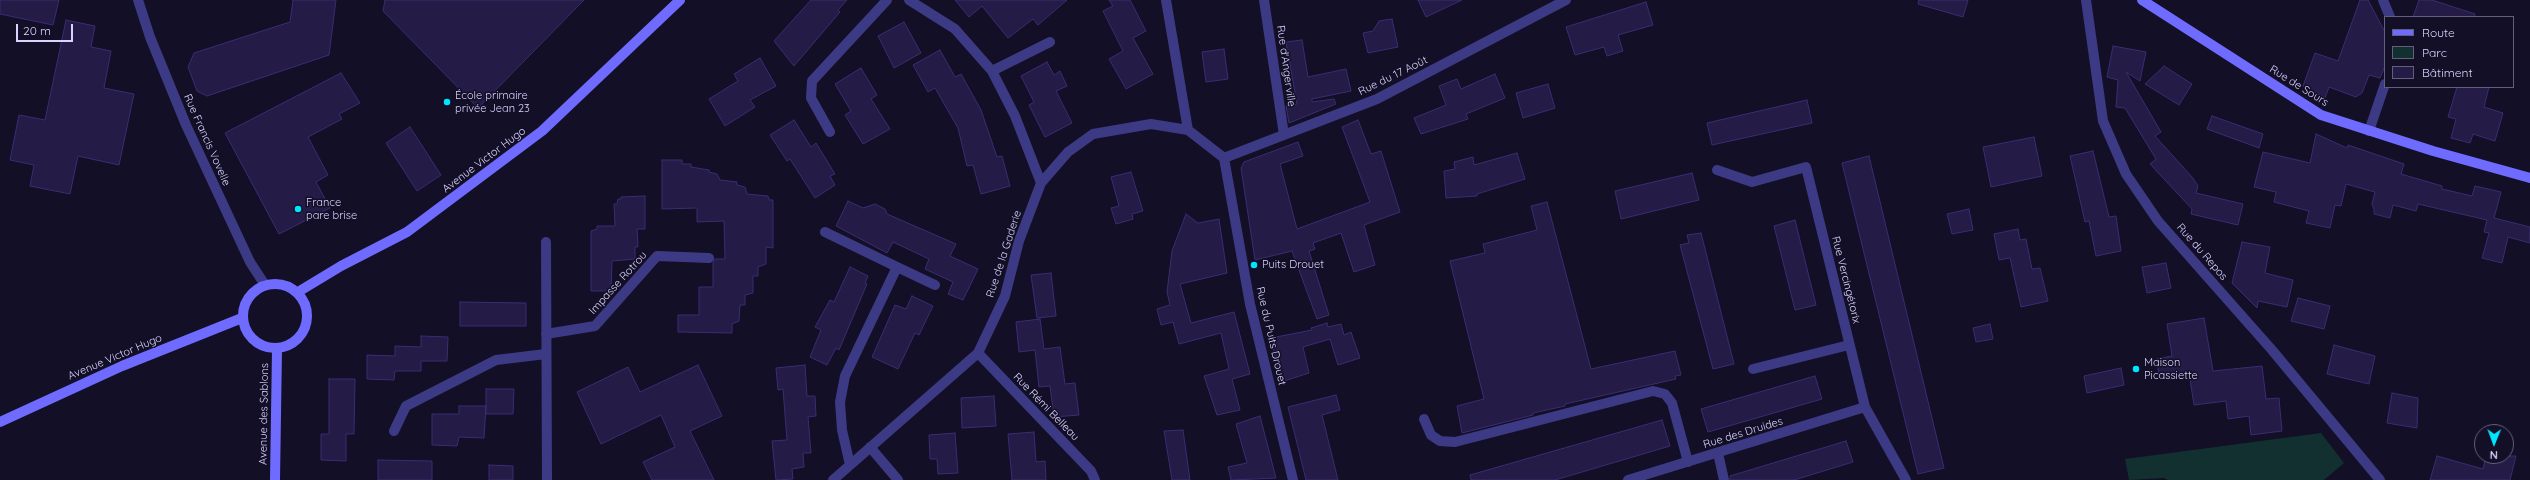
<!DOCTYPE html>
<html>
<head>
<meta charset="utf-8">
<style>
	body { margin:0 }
	#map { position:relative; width:2530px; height:480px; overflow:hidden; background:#130f26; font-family:Quicksand,sans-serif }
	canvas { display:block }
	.legend { position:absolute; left:2384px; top:16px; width:130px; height:72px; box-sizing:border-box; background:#130f26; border:1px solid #625e7d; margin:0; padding:5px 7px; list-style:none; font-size:12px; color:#d9d4ff }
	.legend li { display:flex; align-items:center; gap:8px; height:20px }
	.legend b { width:20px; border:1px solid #625e7d }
	.north { position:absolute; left:2474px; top:424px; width:40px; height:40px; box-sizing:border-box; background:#130f26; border:1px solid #625e7d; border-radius:50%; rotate:181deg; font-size:11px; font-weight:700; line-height:16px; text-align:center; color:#d9d4ff }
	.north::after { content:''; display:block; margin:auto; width:14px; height:18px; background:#00e5ff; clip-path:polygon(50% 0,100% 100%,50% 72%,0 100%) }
	.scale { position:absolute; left:16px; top:24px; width:57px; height:18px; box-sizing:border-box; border:2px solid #d9d4ff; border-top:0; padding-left:5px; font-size:12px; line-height:14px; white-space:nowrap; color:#d9d4ff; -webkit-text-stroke:3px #130f26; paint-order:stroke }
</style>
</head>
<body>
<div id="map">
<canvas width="2530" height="480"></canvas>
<ul class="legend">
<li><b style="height:5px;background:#6f6bff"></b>Route</li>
<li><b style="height:11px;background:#12302f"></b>Parc</li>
<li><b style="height:11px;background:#241b47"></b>Bâtiment</li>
</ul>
<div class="north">N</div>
<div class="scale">20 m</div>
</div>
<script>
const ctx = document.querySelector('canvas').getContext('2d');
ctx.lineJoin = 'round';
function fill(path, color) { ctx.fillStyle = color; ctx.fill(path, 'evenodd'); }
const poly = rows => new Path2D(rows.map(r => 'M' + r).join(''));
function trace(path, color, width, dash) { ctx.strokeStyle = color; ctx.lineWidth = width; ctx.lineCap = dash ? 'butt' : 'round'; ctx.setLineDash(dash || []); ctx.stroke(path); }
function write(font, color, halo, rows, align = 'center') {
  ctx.font = font + ' Quicksand,sans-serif'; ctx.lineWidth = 3; ctx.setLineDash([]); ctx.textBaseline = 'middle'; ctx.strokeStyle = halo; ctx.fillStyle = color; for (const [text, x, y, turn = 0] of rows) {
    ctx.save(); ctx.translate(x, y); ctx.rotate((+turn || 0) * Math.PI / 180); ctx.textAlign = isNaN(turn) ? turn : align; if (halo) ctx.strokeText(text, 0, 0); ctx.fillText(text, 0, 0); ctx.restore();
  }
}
const green = poly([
	[2321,433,2344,463,2324,480,2168,480,2164,478,2129,480,2125,459]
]);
const building = poly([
	[0,0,59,0,53,25,0,14,0,0],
	[293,0,336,0,329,55,207,96,197,91,188,67,194,53,290,22,293,0],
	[385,0,584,0,478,108,383,11,385,0],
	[811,0,847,0,838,10,840,12,794,66,774,41,811,0],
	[955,0,1067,0,1038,25,1033,19,1008,38,982,6,969,17,955,0],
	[1109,0,1130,0,1146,31,1133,38,1153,74,1126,89,1109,59,1123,51,1103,11,1113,6,1109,0],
	[1418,0,1462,0,1426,17,1418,0],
	[1919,0,1968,0,1963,17,1918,4,1919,0],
	[2360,0,2368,0,2385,32,2385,66,2380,78,2369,75,2362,93,2356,97,2329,87,2325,98,2303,86,2315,53,2338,61,2360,0],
	[2419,0,2432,0,2475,14,2474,17,2413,17,2419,0],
	[1646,2,1653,25,1618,35,1623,51,1607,56,1604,47,1575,55,1566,27,1646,2],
	[1392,19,1398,47,1368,53,1363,33,1373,31,1379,21,1392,19],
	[66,20,95,26,91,47,111,51,104,88,134,94,119,165,78,156,70,194,30,186,34,165,10,160,19,115,45,120,66,20],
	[904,22,921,53,894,68,878,36,904,22],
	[1302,40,1308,77,1346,69,1351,91,1312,99,1312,102,1334,99,1336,104,1289,123,1286,106,1297,104,1286,42,1302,40],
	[2113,46,2146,52,2140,81,2126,72,2161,132,2155,136,2192,177,2198,186,2196,193,2243,204,2238,225,2191,214,2192,209,2150,164,2156,159,2125,108,2116,107,2118,80,2107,77,2113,46],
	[1224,49,1228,79,1206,82,1202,52,1224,49],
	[940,50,955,77,961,74,981,110,997,157,1002,156,1010,186,981,194,973,165,967,166,958,128,935,88,928,92,913,65,940,50],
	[760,58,776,86,750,100,755,107,725,126,709,99,738,81,734,74,760,58],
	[1047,62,1054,75,1060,71,1067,86,1056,91,1072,123,1045,137,1029,105,1034,102,1021,76,1047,62],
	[2164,66,2192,84,2179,105,2145,84,2164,66],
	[861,68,877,95,871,99,890,129,863,144,845,115,851,111,835,84,861,68],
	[341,73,360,103,339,114,342,119,308,137,328,175,316,182,330,208,279,234,225,133,341,73],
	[1495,74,1505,98,1466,114,1468,119,1421,134,1414,118,1446,105,1439,86,1457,79,1461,89,1495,74],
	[1548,84,1555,108,1523,118,1516,93,1548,84],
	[2457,87,2489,87,2484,107,2503,113,2495,141,2473,134,2470,143,2451,138,2456,119,2448,117,2457,87],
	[1807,100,1812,123,1712,145,1707,123,1807,100],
	[2212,116,2263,134,2259,148,2207,129,2212,116],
	[794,120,811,147,816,143,835,174,830,176,835,185,815,198,790,159,787,161,770,135,794,120],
	[1358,120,1371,154,1381,151,1400,212,1364,225,1375,265,1354,272,1341,233,1313,243,1315,249,1309,251,1329,315,1317,319,1292,251,1255,260,1241,168,1244,162,1298,142,1303,156,1280,164,1297,229,1370,202,1342,127,1358,120],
	[410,127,441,175,417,191,386,143,410,127],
	[2316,134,2347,148,2348,145,2404,164,2401,174,2442,186,2442,189,2472,196,2475,186,2501,192,2494,218,2530,227,2530,243,2508,237,2502,263,2482,258,2489,233,2484,232,2487,220,2418,204,2416,211,2393,205,2390,218,2374,214,2374,209,2372,204,2375,192,2346,184,2341,206,2335,205,2330,228,2306,223,2309,211,2274,202,2276,192,2254,187,2263,152,2310,163,2316,134],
	[2034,137,2042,176,1991,187,1983,147,2034,137],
	[2093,151,2109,217,2116,216,2121,251,2096,256,2089,221,2085,222,2070,156,2093,151],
	[1517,153,1525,179,1477,194,1477,196,1446,198,1444,171,1455,169,1454,162,1473,157,1474,165,1517,153],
	[1869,156,1944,468,1918,474,1842,163,1869,156],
	[662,160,682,160,682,164,691,164,691,167,709,170,709,172,717,174,720,180,737,182,737,185,745,187,747,194,768,196,769,200,773,200,773,248,766,247,766,264,758,267,758,276,753,276,753,293,745,295,745,305,740,305,739,321,732,324,732,333,678,332,678,315,699,315,699,287,713,287,713,263,715,259,725,259,724,221,697,222,697,208,662,209,662,160],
	[1131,172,1143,211,1132,214,1133,219,1116,224,1111,208,1119,206,1111,177,1131,172],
	[1692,173,1699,200,1621,219,1615,191,1692,173],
	[645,196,645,229,637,229,638,247,635,247,635,259,612,261,611,291,591,291,591,231,597,229,597,226,615,226,614,204,617,204,618,199,621,199,621,197,645,196],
	[848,201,863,208,875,204,885,209,887,214,956,244,950,256,978,269,963,300,948,294,953,282,925,269,929,259,893,242,887,253,836,226,848,201],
	[1547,202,1591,369,1675,351,1681,375,1675,376,1676,379,1565,404,1565,406,1533,413,1533,415,1462,433,1457,406,1484,399,1450,261,1485,253,1483,244,1537,230,1531,206,1547,202],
	[1969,209,1973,230,1952,234,1947,214,1969,209],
	[1186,214,1198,223,1219,219,1227,273,1180,284,1191,323,1234,312,1250,374,1232,379,1240,410,1217,415,1204,376,1229,369,1221,333,1179,344,1173,322,1161,325,1157,309,1170,305,1167,292,1172,251,1186,214],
	[1795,220,1816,305,1795,310,1774,226,1795,220],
	[2018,229,2020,240,2026,239,2032,269,2040,268,2048,301,2021,307,2010,258,1999,260,1994,234,2018,229],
	[1701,233,1734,364,1713,369,1680,245,1689,243,1687,235,1701,233],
	[2242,242,2270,247,2265,273,2293,280,2287,307,2258,301,2257,308,2232,283,2242,242],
	[2166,263,2171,288,2147,293,2142,267,2166,263],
	[850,267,868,276,865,283,867,284,839,350,836,348,827,365,810,357,821,330,815,327,830,300,834,302,850,267],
	[1051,273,1056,316,1037,318,1031,275,1051,273],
	[912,296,933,306,919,335,915,333,898,369,872,357,895,305,906,309,912,296],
	[2298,298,2330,306,2324,329,2291,321,2298,298],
	[460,302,526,303,526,326,460,326,460,302],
	[2204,318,2213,371,2262,366,2266,399,2279,398,2282,431,2251,435,2249,416,2228,419,2226,401,2194,405,2189,373,2160,379,2156,359,2172,356,2167,324,2204,318],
	[1040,319,1044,349,1060,347,1065,384,1075,383,1079,415,1054,417,1050,386,1039,387,1035,350,1019,352,1016,322,1040,319],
	[1327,323,1328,327,1341,324,1344,335,1351,332,1360,358,1338,365,1330,339,1303,347,1309,373,1281,382,1271,338,1312,330,1311,328,1327,323],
	[1990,324,1993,339,1976,342,1973,328,1990,324],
	[421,336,448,337,447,361,421,361,421,371,395,371,394,380,367,379,367,355,395,356,395,346,421,347,421,336],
	[2334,345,2375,356,2369,384,2327,374,2334,345],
	[698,365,722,416,690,431,714,480,652,480,643,462,675,447,661,415,601,444,577,392,628,367,640,392,698,365],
	[805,365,807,396,815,396,816,416,808,417,811,453,803,453,804,467,792,469,793,479,776,480,772,441,787,440,783,389,778,390,776,368,805,365],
	[2121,368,2124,385,2087,393,2084,376,2121,368],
	[1815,376,1822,399,1708,432,1701,409,1815,376],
	[329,379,355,379,354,434,346,434,346,461,321,460,321,434,329,434,329,379],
	[486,389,514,389,513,414,486,414,486,389],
	[2392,393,2418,398,2417,428,2387,423,2392,393],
	[1336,395,1340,410,1322,415,1338,480,1306,480,1288,407,1336,395],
	[994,396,996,426,962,428,961,398,994,396],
	[459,406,486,406,484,438,459,437,457,446,432,445,432,414,459,414,459,406],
	[1260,416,1276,478,1231,480,1228,467,1247,463,1236,424,1260,416],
	[1662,420,1670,446,1555,480,1471,480,1470,475,1662,420],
	[1183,430,1190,480,1172,480,1164,431,1183,430],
	[1034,432,1036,462,1045,461,1046,480,1012,480,1008,434,1034,432],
	[955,433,958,473,938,474,937,459,930,459,929,435,955,433],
	[1846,441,1853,462,1794,480,1730,480,1730,476,1846,441],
	[2437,456,2483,469,2486,456,2516,456,2510,480,2430,480,2437,456],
	[378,460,432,461,432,480,378,480,378,460],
	[489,465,513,466,513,480,489,480,489,465]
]);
const lane = poly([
	[1753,369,1849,345],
	[1424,419,1431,435,1440,441,1455,442,1653,391,1665,394,1672,403,1688,462]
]);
const street = poly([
	[138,0,150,37,186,125,250,262,265,285],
	[909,0,955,29,992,71,1015,116,1041,183],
	[1166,0,1188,130,1224,158,1250,304,1293,480],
	[1264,0,1284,135],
	[2086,0,2103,121,2126,174,2158,221,2272,350,2380,480],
	[2383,0,2390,17],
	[992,71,1050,42],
	[2369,131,2385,84],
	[830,132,811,98,812,81,887,0],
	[1224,158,1377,99,1566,0],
	[1717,170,1752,182,1806,167,1865,407,1906,480],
	[825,232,897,267,845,376,840,402,842,430,850,465],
	[546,242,547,480],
	[897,267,935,285],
	[546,334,595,326,657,256,709,258],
	[978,353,1091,471,1095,480],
	[394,431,406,406,496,360,546,354],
	[870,447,898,480],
	[1718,453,1724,480],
	[833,480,978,353,1005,296,1019,241,1041,183,1068,152,1093,134,1151,124,1188,130],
	[1628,480,1865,407]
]);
const secondary = poly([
	[2142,0,2321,115,2433,151,2530,178],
	'243 316a32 32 0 1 1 64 0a32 32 0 1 1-64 0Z',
	[298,292,341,266,407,232,542,131,680,0],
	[0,422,122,366,242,318],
	[275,480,277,349]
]);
const markers = [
	[447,102,4,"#00e5ff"],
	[298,209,4,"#00e5ff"],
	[1254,265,4,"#00e5ff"],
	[2136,369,4,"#00e5ff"]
];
const streetNames = [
	["Rue d'Angerville",1286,66,82],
	["Rue du 17 Août",1393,76,-26],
	["Rue de Sours",2299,86,32],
	["Rue Francis Vovelle",207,140,66],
	["Avenue Victor Hugo",484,160,-37],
	["Rue du Repos",2202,252,49],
	["Rue de la Gaderie",1004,254,-72],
	["Rue Vercingétorix",1846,280,76],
	["Impasse Rotrou",618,283,-48],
	["Rue du Puits Drouet",1271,336,77],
	["Avenue Victor Hugo",115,357,-23],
	["Rue Rémi Belleau",1046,407,46],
	["Avenue des Sablons",264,414,-89],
	["Rue des Druides",1743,433,-17]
];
const poiNames = [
	["École primaire",455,96],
	["privée Jean 23",455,109],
	["France",306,203],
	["pare brise",306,216],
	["Puits Drouet",1262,265],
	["Maison",2144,363],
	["Picassiette",2144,376]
];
fill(green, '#12302f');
fill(building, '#241b47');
trace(building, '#3b2d73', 1);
trace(lane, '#3d3a85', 10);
trace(street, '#3d3a85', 10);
trace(secondary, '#6f6bff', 10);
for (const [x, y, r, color] of markers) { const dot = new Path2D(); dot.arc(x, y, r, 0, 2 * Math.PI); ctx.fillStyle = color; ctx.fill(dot); trace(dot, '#130f26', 1.5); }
write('11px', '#d9d4ff', '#130f26', streetNames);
write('11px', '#d9d4ff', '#130f26', poiNames, 'left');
</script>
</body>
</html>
